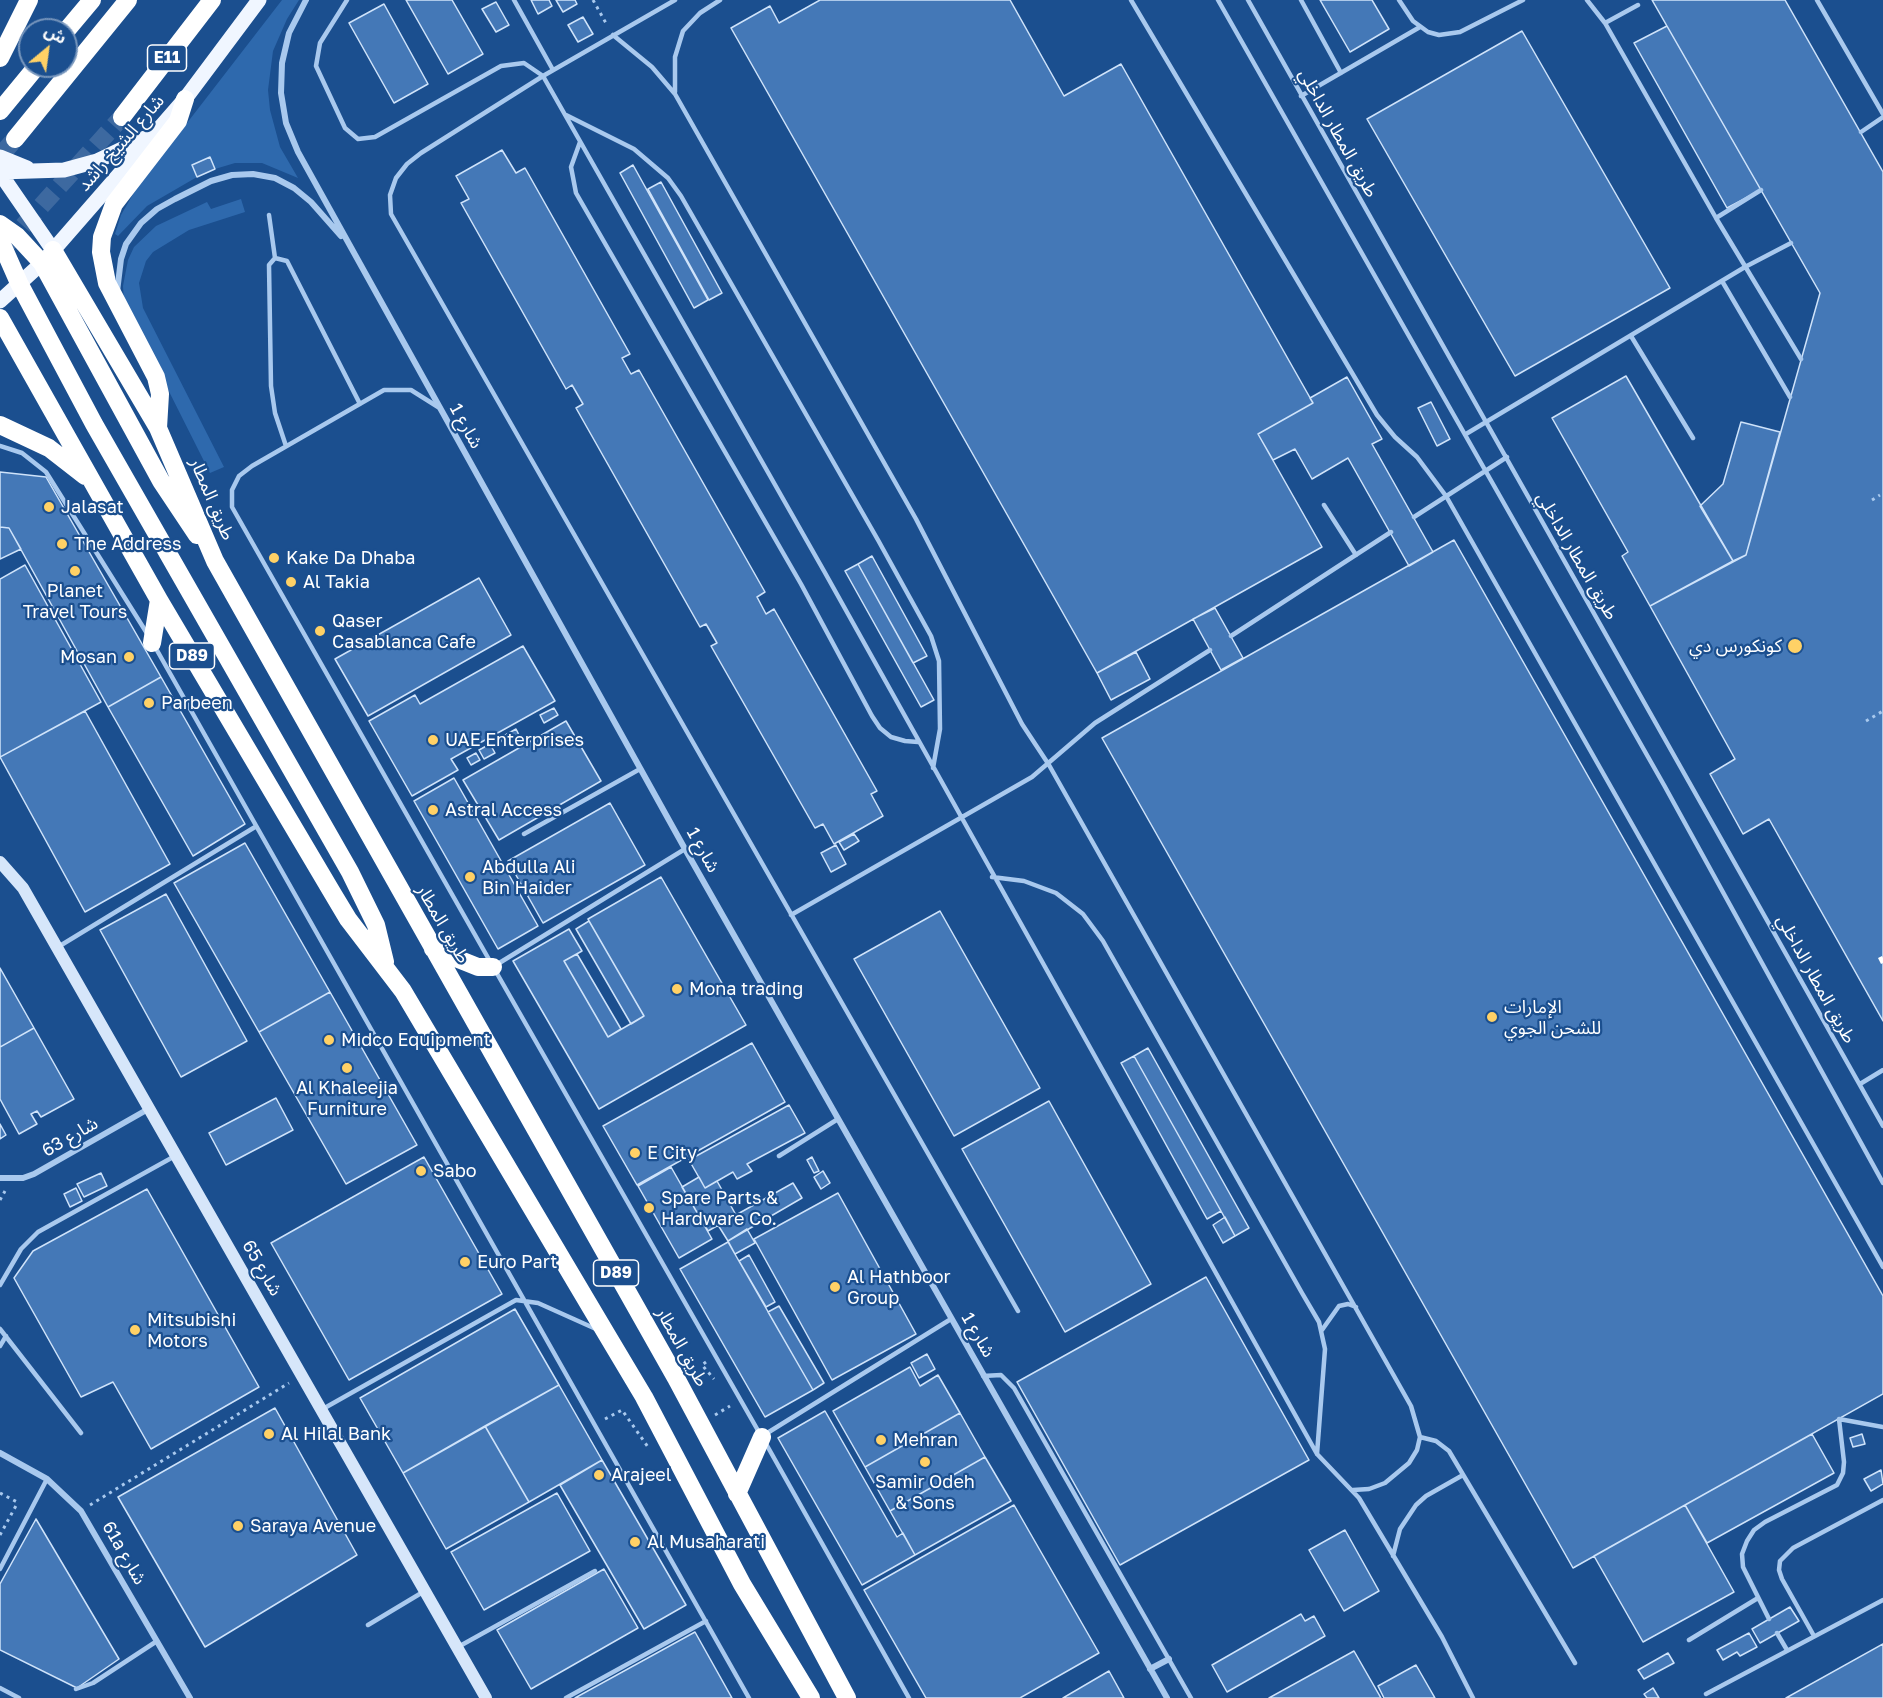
<!DOCTYPE html>
<html>
<head>
<meta charset="utf-8">
<style>
	body { margin:0 }
	#map { position:relative; width:1883px; height:1698px; overflow:hidden; background:#1b4f8f; font-family:"Golos Text","Noto Sans Arabic",sans-serif }
	canvas { display:block }
	.north { position:absolute; left:18px; top:18px; width:60px; height:60px; box-sizing:border-box; background:#1b4f8f; border:2px solid #7695bc; border-radius:50%; rotate:29deg; font-size:16px; font-weight:700; line-height:24px; text-align:center; color:#fff }
	.north::after { content:''; display:block; margin:auto; width:21px; height:27px; background:#ffd166; clip-path:polygon(50% 0,100% 100%,50% 72%,0 100%) }
</style>
</head>
<body>
<div id="map">
<canvas width="1883" height="1698"></canvas>
<div class="north">ش</div>
</div>
<script>
const ctx = document.querySelector('canvas').getContext('2d');
ctx.lineJoin = 'round';
function fill(path, color) { ctx.fillStyle = color; ctx.fill(path, 'evenodd'); }
const poly = rows => new Path2D(rows.map(r => 'M' + r).join(''));
function trace(path, color, width, dash) { ctx.strokeStyle = color; ctx.lineWidth = width; ctx.lineCap = dash ? 'butt' : 'round'; ctx.setLineDash(dash || []); ctx.stroke(path); }
function write(font, color, halo, rows, align = 'center') {
  ctx.font = font + ' "Golos Text","Noto Sans Arabic",sans-serif'; ctx.lineWidth = 4.5; ctx.setLineDash([]); ctx.textBaseline = 'middle'; ctx.strokeStyle = halo; ctx.fillStyle = color; for (const [text, x, y, turn = 0] of rows) {
    ctx.save(); ctx.translate(x, y); ctx.rotate((+turn || 0) * Math.PI / 180); ctx.textAlign = isNaN(turn) ? turn : align; if (halo) ctx.strokeText(text, 0, 0); ctx.fillText(text, 0, 0); ctx.restore();
  }
}
const green = poly([
	[282,0,299,0,287,19,273,51,268,90,270,110,280,147,298,178,262,163,235,163,215,169,209,157,192,165,197,177,147,206,118,236,115,234,121,215,136,189],
	[241,199,245,212,189,230,153,252,146,261,139,283,143,308,224,467,210,473,124,302,123,286,128,260,134,247,156,226,207,202,211,209]
]);
const building = poly([
	[406,0,452,0,483,54,448,74,406,0],
	[531,0,549,0,552,6,538,14,531,0],
	[556,0,575,0,577,4,563,12,556,0],
	[820,0,1010,0,1064,96,1121,64,1313,403,1258,434,1322,547,1097,673,731,28,770,6,779,23,820,0],
	[1320,0,1372,0,1389,29,1350,52,1320,0],
	[1652,0,1785,0,1883,172,1883,1021,1769,819,1743,834,1710,774,1735,759,1650,606,1746,555,1820,293,1652,0],
	[496,2,509,25,496,32,482,9,496,2],
	[384,4,428,84,394,103,349,23,384,4],
	[583,17,593,34,578,42,568,25,583,17],
	[1667,26,1761,190,1727,208,1634,43,1667,26],
	[1522,31,1670,288,1515,376,1367,119,1522,31],
	[502,150,516,173,525,168,630,354,622,358,631,374,639,370,765,592,757,597,766,614,774,609,877,791,871,794,883,816,834,844,823,824,815,828,711,646,717,643,706,624,700,627,576,408,583,404,572,385,566,389,461,203,469,199,456,176,502,150],
	[210,157,215,169,197,177,192,165,210,157],
	[633,165,708,300,694,308,620,173,633,165],
	[661,182,722,293,709,300,648,189,661,182],
	[1626,376,1733,561,1650,606,1622,556,1628,552,1552,418,1626,376],
	[1347,377,1382,439,1372,444,1433,552,1409,566,1348,458,1312,479,1295,449,1273,460,1258,434,1313,403,1310,398,1347,377],
	[1431,402,1450,439,1437,446,1418,408,1431,402],
	[1741,422,1780,432,1746,555,1733,561,1700,506,1723,484,1741,422],
	[0,472,46,477,161,677,108,707,9,528,0,527,0,472],
	[0,527,9,528,21,549,0,559,0,527],
	[1454,540,1883,1296,1883,1394,1573,1568,1102,738,1454,540],
	[872,556,927,656,913,663,858,564,872,556],
	[858,564,934,700,921,707,845,571,858,564],
	[25,565,101,702,0,757,0,579,25,565],
	[479,578,511,635,368,716,335,659,479,578],
	[1215,608,1243,658,1221,670,1193,619,1215,608],
	[523,646,555,701,451,759,458,770,412,796,369,721,415,695,420,704,523,646],
	[1136,652,1150,679,1111,700,1097,673,1136,652],
	[161,677,245,824,193,856,108,707,161,677],
	[554,708,558,715,544,723,540,715,554,708],
	[85,711,170,864,85,912,0,757,85,711],
	[566,721,601,781,499,840,463,780,566,721],
	[516,729,520,737,505,746,500,738,516,729],
	[490,744,495,753,484,759,479,750,490,744],
	[476,753,480,760,471,765,467,758,476,753],
	[454,778,538,926,498,949,414,801,454,778],
	[610,803,645,865,543,923,508,861,610,803],
	[854,834,859,841,844,850,839,842,854,834],
	[245,843,330,992,259,1032,174,883,245,843],
	[836,845,846,864,831,872,821,853,836,845],
	[661,877,746,1025,599,1109,513,961,569,929,582,951,564,961,608,1037,644,1016,588,919,661,877],
	[166,894,247,1041,181,1077,100,930,166,894],
	[940,911,1040,1088,954,1136,854,959,940,911],
	[589,921,644,1016,631,1024,576,929,589,921],
	[577,954,621,1029,608,1037,564,961,577,954],
	[0,968,34,1028,0,1047,0,968],
	[330,992,417,1145,346,1184,259,1032,330,992],
	[34,1028,74,1099,41,1117,37,1111,31,1114,37,1124,19,1134,0,1099,0,1047,34,1028],
	[752,1043,785,1102,637,1185,603,1126,752,1043],
	[1148,1048,1249,1228,1235,1236,1134,1056,1148,1048],
	[1134,1056,1221,1211,1207,1219,1121,1063,1134,1056],
	[276,1098,293,1130,226,1165,209,1133,276,1098],
	[1049,1101,1151,1284,1065,1332,962,1149,1049,1101],
	[789,1105,805,1133,747,1164,752,1171,737,1179,733,1172,705,1188,689,1160,789,1105],
	[0,1124,6,1135,0,1139,0,1124],
	[424,1157,502,1294,349,1380,271,1243,424,1157],
	[812,1157,819,1171,814,1173,807,1160,812,1157],
	[671,1167,712,1239,679,1258,638,1186,671,1167],
	[823,1171,830,1183,821,1189,814,1177,823,1171],
	[101,1173,107,1186,84,1197,77,1184,101,1173],
	[699,1177,705,1188,717,1181,736,1215,708,1231,682,1187,699,1177],
	[793,1183,802,1198,728,1241,718,1225,793,1183],
	[76,1188,82,1201,70,1207,64,1194,76,1188],
	[147,1189,259,1387,151,1449,113,1382,81,1397,14,1278,33,1251,147,1189],
	[838,1193,916,1334,832,1380,754,1239,838,1193],
	[1225,1217,1235,1236,1223,1243,1213,1225,1225,1217],
	[747,1229,755,1243,735,1254,728,1241,747,1229],
	[728,1242,813,1390,765,1417,680,1269,728,1242],
	[749,1255,775,1302,766,1307,739,1261,749,1255],
	[1206,1277,1309,1460,1120,1565,1017,1382,1206,1277],
	[779,1306,824,1383,813,1390,768,1312,779,1306],
	[515,1309,559,1385,403,1473,360,1398,515,1309],
	[927,1354,935,1369,919,1378,911,1363,927,1354],
	[910,1367,920,1386,938,1375,960,1413,865,1467,833,1411,910,1367],
	[559,1385,602,1460,529,1502,485,1426,559,1385],
	[275,1408,357,1555,205,1647,118,1497,275,1408],
	[825,1411,897,1537,903,1533,915,1555,862,1585,778,1438,825,1411],
	[960,1413,985,1457,890,1511,865,1467,960,1413],
	[485,1426,529,1502,446,1549,403,1473,485,1426],
	[1812,1434,1834,1473,1707,1543,1685,1505,1812,1434],
	[1862,1434,1865,1444,1853,1447,1850,1438,1862,1434],
	[985,1457,1011,1501,915,1555,890,1511,985,1457],
	[602,1460,686,1605,644,1629,560,1485,602,1460],
	[1881,1470,1883,1484,1871,1491,1864,1479,1881,1470],
	[557,1493,590,1551,484,1610,451,1552,557,1493],
	[1014,1505,1099,1653,1020,1698,926,1698,864,1590,1014,1505],
	[1685,1505,1734,1592,1643,1642,1594,1556,1685,1505],
	[36,1519,119,1659,77,1688,0,1650,0,1584,36,1519],
	[1345,1530,1379,1591,1344,1611,1309,1550,1345,1530],
	[604,1569,638,1628,531,1689,497,1630,604,1569],
	[1790,1607,1799,1621,1760,1643,1752,1629,1790,1607],
	[1301,1614,1305,1621,1314,1616,1325,1636,1227,1692,1212,1665,1301,1614],
	[695,1632,732,1698,575,1698,695,1632],
	[1749,1633,1757,1647,1740,1656,1737,1652,1723,1660,1717,1650,1749,1633],
	[1883,1644,1883,1698,1786,1698,1883,1644],
	[1354,1651,1381,1698,1269,1698,1354,1651],
	[1668,1653,1674,1663,1644,1679,1638,1670,1668,1653],
	[1416,1665,1435,1698,1384,1698,1378,1686,1416,1665],
	[1109,1671,1124,1698,1063,1698,1109,1671],
	[1653,1688,1659,1698,1647,1698,1644,1694,1653,1688]
]);
const highwayTunnel = poly([
	[0,156,15,139],
	[5,246,122,117]
]);
const path = poly([
	[593,0,607,25],
	[1872,500,1880,495],
	[1866,721,1883,711],
	[0,1200,5,1191],
	[706,1362,702,1365,714,1379],
	[715,1415,730,1406],
	[605,1419,622,1410,648,1447],
	[0,1493,17,1502],
	[90,1505,289,1383],
	[0,1535,18,1502]
]);
const lane = poly([
	[347,0,320,43,316,66,345,128,358,139,375,137,501,66,524,63,543,76,824,571,1317,1454,1359,1498,1442,1637,1473,1698],
	[514,0,553,70],
	[675,0,543,76,421,153,407,164,396,178,390,195,391,214,1018,1311],
	[1131,0,1377,415,1395,437,1417,457,1446,496,1883,1267],
	[1218,0,1664,785,1883,1183],
	[1248,0,1883,1126],
	[1301,0,1341,73],
	[1399,0,1413,21,1428,32,1439,35,1460,32,1523,0],
	[1587,0,1605,23,1716,218,1801,359],
	[1817,0,1883,114],
	[1605,23,1638,5],
	[613,35,652,67,675,94,916,519,1022,724,1049,765,1411,1406,1420,1437,1417,1450,1409,1463,1385,1483,1369,1489,1353,1490],
	[675,92,675,57,683,31,700,13,720,0],
	[1301,96,1420,27],
	[566,115,634,149,668,178,681,196,878,540,931,636,939,661,940,729,933,768],
	[1861,132,1883,117],
	[580,142,571,167,576,193,801,584,872,716,880,728,891,737,905,741,918,742],
	[269,215,275,258],
	[1716,218,1761,190],
	[1722,281,1790,397],
	[1631,336,1693,438],
	[438,407,411,390,384,390,252,466,239,476,232,490,232,507,491,963],
	[1466,434,1745,267,1791,243],
	[0,446,22,453,46,472,148,635],
	[286,446,275,413,271,386,269,265,275,258,287,261,360,404],
	[1324,505,1356,555],
	[1414,517,1507,457],
	[1231,636,1391,532],
	[154,645,749,1698],
	[524,834,640,769],
	[992,877,1024,881,1056,893,1083,914,1103,941,1302,1293,1319,1322,1325,1349,1317,1454],
	[791,915,1032,777,1095,723,1210,650],
	[58,947,255,827],
	[496,965,685,849],
	[495,970,760,1434],
	[1860,1084,1883,1070],
	[779,1156,838,1119],
	[0,1285,21,1249,38,1232,175,1156],
	[0,1329,81,1433],
	[1322,1330,1339,1306,1348,1304,1356,1307],
	[0,1346,6,1336],
	[983,1376,1001,1375,1014,1388,1191,1698],
	[321,1410,516,1300,538,1303,596,1329],
	[764,1435,951,1319],
	[1420,1437,1436,1441,1449,1451,1575,1663],
	[765,1442,909,1698],
	[1393,1556,1400,1529,1416,1505,1426,1496,1463,1475],
	[0,1569,47,1479],
	[1769,1619,1743,1567,1742,1554,1747,1541,1754,1530,1765,1522,1837,1485,1843,1473,1844,1462,1839,1419,1883,1427],
	[368,1625,423,1592],
	[1777,1633,1787,1650],
	[1814,1636,1782,1579,1779,1570,1780,1561,1793,1548,1883,1500],
	[1689,1640,1758,1598],
	[458,1647,595,1571],
	[0,1688,19,1698],
	[76,1689,93,1683,157,1641],
	[1706,1694,1883,1600],
	[566,1698,706,1621]
]);
const street = poly([
	[306,0,289,33,282,63,281,93,286,123,298,152,685,849,1167,1698],
	[117,292,121,259,126,244,141,223,157,209,175,199,211,181,232,175,253,174,275,178,294,188,311,202,341,236],
	[0,1178,23,1178,34,1174,150,1108],
	[0,1453,47,1479,81,1511,190,1698],
	[1150,1669,1169,1659]
]);
const secondary = poly([
	[0,862,23,888,486,1698]
]);
const primary = poly([
	[0,157,27,168],
	[0,172,64,170,97,161,145,138],
	[0,173,53,250],
	[0,301,42,263,185,99,259,0]
]);
const highway = poly([
	[66,31,92,0],
	[0,58,29,0],
	[0,111,37,66],
	[122,117,212,0],
	[15,139,128,0],
	[0,224,17,236,42,263,161,481,197,535],
	[0,240,19,283,94,424,350,872,376,925,385,962],
	[53,250,158,428,215,561,676,1378,847,1698],
	[0,318,159,600,333,894,348,919,403,991,607,1335,644,1397,742,1584,811,1698],
	[0,425,49,448,85,476],
	[158,428,160,394,156,377,107,283,101,252,102,237,114,204,178,121,185,99],
	[152,643,159,600],
	[433,949,478,967,493,967],
	[737,1494,762,1437]
]);
const rail = poly([
	[1880,957,1883,963]
]);
const markers = [
	[49,507,6,"#ffd166"],
	[62,544,6,"#ffd166"],
	[274,558,6,"#ffd166"],
	[75,571,6,"#ffd166"],
	[291,582,6,"#ffd166"],
	[320,631,6,"#ffd166"],
	[1795,646,8,"#ffd166"],
	[129,657,6,"#ffd166"],
	[149,703,6,"#ffd166"],
	[433,740,6,"#ffd166"],
	[433,810,6,"#ffd166"],
	[470,877,6,"#ffd166"],
	[677,989,6,"#ffd166"],
	[1492,1017,6,"#ffd166"],
	[329,1040,6,"#ffd166"],
	[347,1068,6,"#ffd166"],
	[635,1153,6,"#ffd166"],
	[421,1171,6,"#ffd166"],
	[649,1208,6,"#ffd166"],
	[465,1262,6,"#ffd166"],
	[835,1287,6,"#ffd166"],
	[135,1330,6,"#ffd166"],
	[269,1434,6,"#ffd166"],
	[881,1440,6,"#ffd166"],
	[925,1462,6,"#ffd166"],
	[599,1475,6,"#ffd166"],
	[238,1526,6,"#ffd166"],
	[635,1542,6,"#ffd166"]
];
const shields = [
	[167,58,39],
	[192,656,45],
	[616,1273,45]
];
const shieldNames = [
	["E11",167,58],
	["D89",192,656],
	["D89",616,1273]
];
const streetNames = [
	["طريق المطار الداخلي",1338,133,61],
	["شارع الشيخ راشد",121,143,-49],
	["شارع 1",466,426,61],
	["طريق المطار",212,499,67],
	["طريق المطار الداخلي",1577,556,60],
	["شارع 1",703,850,61],
	["طريق المطار",443,924,60],
	["طريق المطار الداخلي",1816,979,61],
	["شارع 63",70,1137,-30],
	["شارع 65",262,1268,60],
	["شارع 1",978,1335,60],
	["طريق المطار",682,1347,61],
	["61a شارع",124,1553,60]
];
const poiNames = [
	["Jalasat",61,507],
	["The Address",74,544],
	["Kake Da Dhaba",286,558],
	["Al Takia",303,582],
	["Planet",75,591,"center"],
	["Travel Tours",75,612,"center"],
	["Qaser",332,621],
	["Casablanca Cafe",332,642],
	["كونكورس دي",1782,646,"right"],
	["Mosan",117,657,"right"],
	["Parbeen",161,703],
	["UAE Enterprises",445,740],
	["Astral Access",445,810],
	["Abdulla Ali",482,867],
	["Bin Haider",482,888],
	["Mona trading",689,989],
	["الإمارات",1504,1007],
	["للشحن الجوي",1504,1028],
	["Midco Equipment",341,1040],
	["Al Khaleejia",347,1088,"center"],
	["Furniture",347,1109,"center"],
	["E City",647,1153],
	["Sabo",433,1171],
	["Spare Parts &",661,1198],
	["Hardware Co.",661,1219],
	["Euro Part",477,1262],
	["Al Hathboor",847,1277],
	["Group",847,1298],
	["Mitsubishi",147,1320],
	["Motors",147,1341],
	["Al Hilal Bank",281,1434],
	["Mehran",893,1440],
	["Arajeel",611,1475],
	["Samir Odeh",925,1482,"center"],
	["& Sons",925,1503,"center"],
	["Saraya Avenue",250,1526],
	["Al Musaharati",647,1542]
];
fill(green, '#2e69ad');
fill(building, '#4478b7');
trace(building, '#cfe3fa', 1.5);
trace(highwayTunnel, '#3d69a0', 18, [18, 9]);
trace(path, '#a9c9ee', 3, [3, 4.5]);
trace(lane, '#a9c9ee', 4.5);
trace(street, '#a9c9ee', 6);
trace(secondary, '#d6e6fa', 12);
trace(primary, '#f0f6ff', 15);
trace(highway, '#fff', 18);
trace(rail, '#fff', 4.5, [10, 4.5]);
for (const [x, y, r, color] of markers) { const dot = new Path2D(); dot.arc(x, y, r, 0, 2 * Math.PI); ctx.fillStyle = color; ctx.fill(dot); trace(dot, '#1b4f8f', 2); }
for (const [x, y, w] of shields) { const box = new Path2D(); box.roundRect(x - w / 2, y - 13, w, 26, 4.5); ctx.fillStyle = '#1b4f8f'; ctx.fill(box); trace(box, '#fff', 1.5); }
write('bold 16px', '#fff', null, shieldNames);
write('18px', '#fff', '#1b4f8f', streetNames);
write('18px', '#fff', '#1b4f8f', poiNames, 'left');
</script>
</body>
</html>
